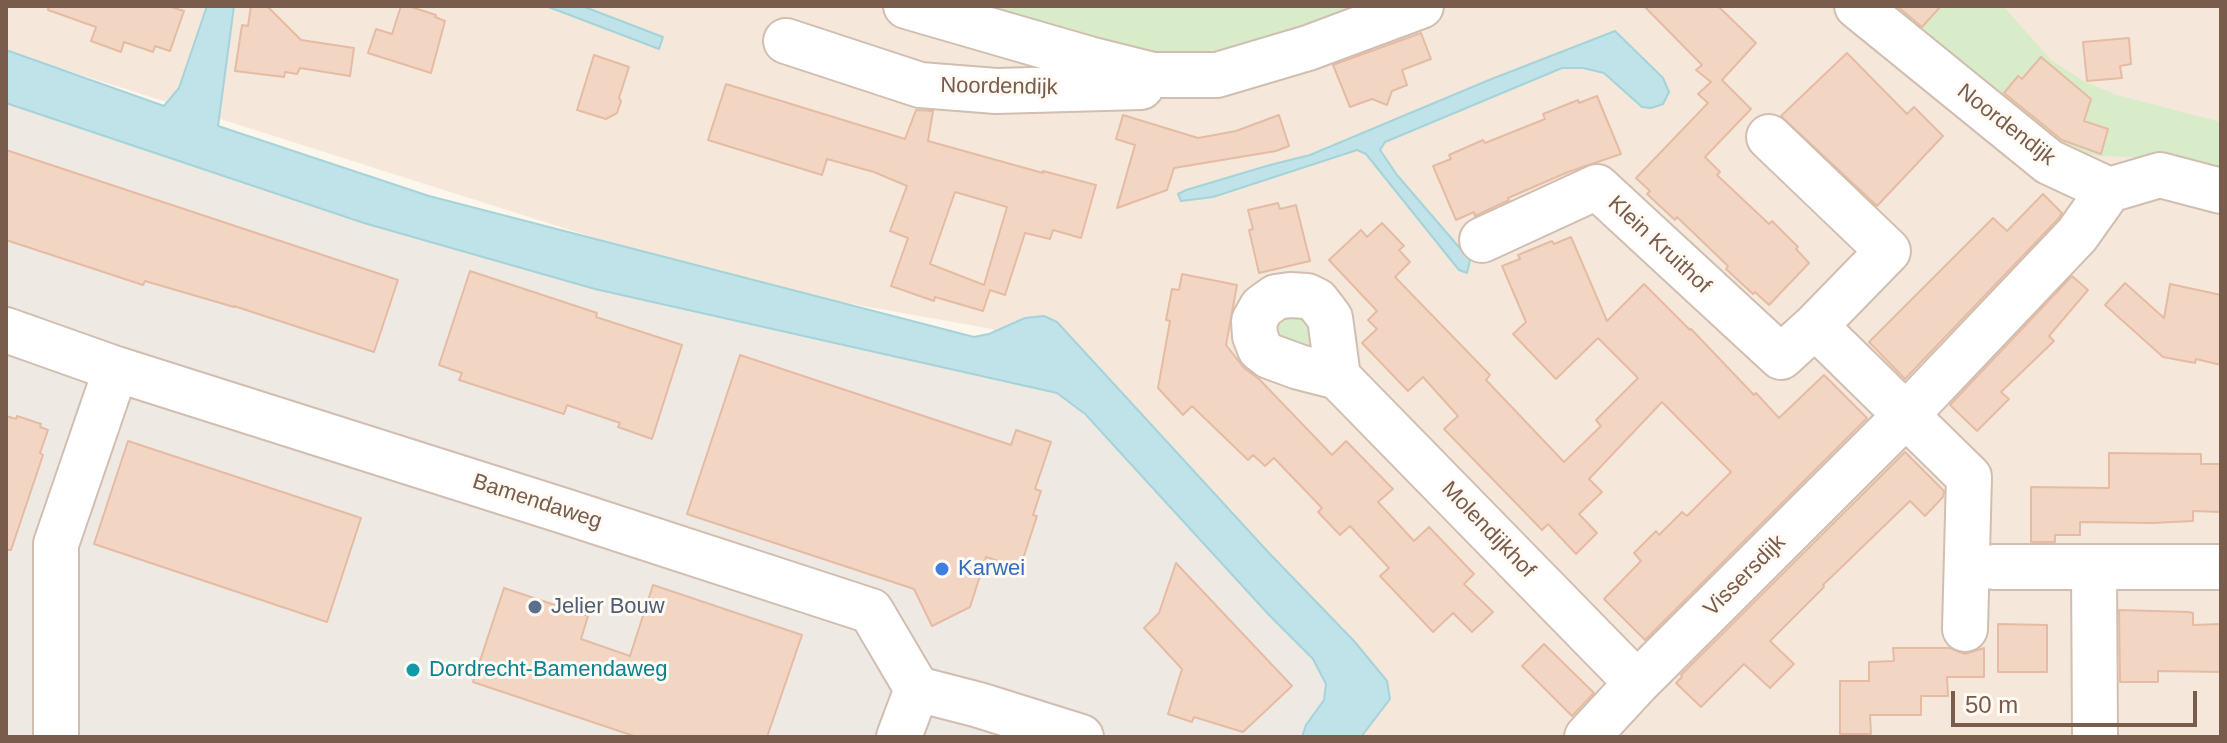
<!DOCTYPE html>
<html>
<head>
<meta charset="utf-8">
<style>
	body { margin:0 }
	#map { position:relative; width:2227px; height:743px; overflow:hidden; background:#fdf6ec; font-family:Arial,sans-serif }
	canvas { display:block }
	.frame { position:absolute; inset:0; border:8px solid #7a5c4d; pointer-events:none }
	.scale { position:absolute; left:1951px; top:691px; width:246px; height:36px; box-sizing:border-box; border:4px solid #7a5c4d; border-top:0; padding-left:10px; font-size:24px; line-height:28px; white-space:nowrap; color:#7a5c4d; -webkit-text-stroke:6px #fffaf3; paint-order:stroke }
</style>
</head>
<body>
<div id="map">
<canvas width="2227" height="743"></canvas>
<div class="frame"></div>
<div class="scale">50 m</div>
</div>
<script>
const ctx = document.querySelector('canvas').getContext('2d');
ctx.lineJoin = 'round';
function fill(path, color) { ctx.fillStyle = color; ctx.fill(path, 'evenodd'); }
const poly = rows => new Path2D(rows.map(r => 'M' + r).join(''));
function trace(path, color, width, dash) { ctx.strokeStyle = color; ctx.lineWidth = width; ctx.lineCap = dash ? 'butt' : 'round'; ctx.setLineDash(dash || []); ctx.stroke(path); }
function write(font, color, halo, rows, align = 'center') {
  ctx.font = font + ' Arial,sans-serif'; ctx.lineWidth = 6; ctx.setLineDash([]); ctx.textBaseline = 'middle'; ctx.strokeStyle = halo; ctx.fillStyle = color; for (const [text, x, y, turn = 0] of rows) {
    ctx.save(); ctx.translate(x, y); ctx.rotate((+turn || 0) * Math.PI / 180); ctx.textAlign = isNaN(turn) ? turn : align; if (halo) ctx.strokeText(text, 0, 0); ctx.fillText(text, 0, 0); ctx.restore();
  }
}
const residential = poly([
	[6,6,2221,6,2221,737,1319,737,1164,469,992,329,740,284,6,51]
]);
const industrial = poly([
	[6,101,1057,387,1355,700,1321,737,6,737]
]);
const green = poly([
	[947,6,1381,6,1198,69],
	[1875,6,2003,6,2051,60,2085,82,2117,95,2221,122,2221,175,2131,157,2097,156,2029,137],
	[1308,312,1324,359,1276,340,1274,318]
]);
const water = poly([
	[207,6,234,6,218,126,429,196,974,337,989,334,1025,318,1044,316,1057,322,1269,553,1354,641,1387,681,1390,699,1361,737,1302,737,1306,725,1324,700,1326,684,1313,659,1270,616,1085,414,1057,393,595,289,364,223,6,103,6,50,164,106,179,88,207,6],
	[546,6,582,6,663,37,659,49,546,6],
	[1615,31,1663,78,1669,92,1663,104,1651,108,1642,107,1604,73,1583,68,1562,68,1385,142,1380,150,1397,175,1470,260,1467,273,1459,270,1366,154,1357,150,1213,197,1181,201,1178,194,1186,190,1270,165,1310,155,1489,80,1615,31]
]);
const building = poly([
	[49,6,168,6,184,11,170,51,155,46,153,52,124,42,121,52,91,41,96,27,48,10,49,6],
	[251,6,267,6,301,40,354,48,350,76,300,68,297,74,285,72,284,77,235,71,242,25,248,26,251,6],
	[401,6,408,6,436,15,435,17,445,21,431,73,368,53,376,29,392,34,401,6],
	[1644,6,1718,6,1756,43,1722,80,1751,109,1705,157,1720,172,1717,175,1769,224,1772,221,1798,247,1796,249,1809,263,1769,305,1755,292,1753,294,1726,269,1728,266,1677,217,1675,220,1647,194,1650,191,1636,178,1708,103,1698,94,1711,82,1696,70,1702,65,1644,6],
	[1897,6,1941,6,1922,27,1897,6],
	[1421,33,1431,59,1402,70,1407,85,1392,91,1387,105,1372,99,1350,107,1333,65,1421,33],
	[2129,38,2131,64,2120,66,2122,78,2087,81,2083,42,2129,38],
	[1847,53,1907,114,1914,107,1943,136,1877,206,1781,116,1847,53],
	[594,55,629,67,619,98,621,101,617,113,606,119,577,110,594,55],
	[2041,57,2091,99,2084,121,2108,129,2101,154,2062,140,2004,93,2018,76,2022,79,2041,57],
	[726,84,905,139,916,110,933,111,928,141,1043,173,1043,171,1096,185,1081,238,1053,230,1050,239,1025,233,1005,295,990,290,983,311,935,297,934,301,891,286,908,238,890,231,907,186,874,172,827,159,822,175,708,140,726,84],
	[955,192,1007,207,984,285,930,264,955,192],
	[1597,96,1621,154,1568,172,1508,198,1509,200,1475,216,1474,212,1456,220,1433,166,1451,159,1449,155,1483,140,1485,143,1545,119,1543,114,1578,100,1579,103,1597,96],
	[1123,115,1198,138,1236,131,1279,115,1289,146,1276,151,1174,168,1167,190,1117,208,1135,145,1116,139,1123,115],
	[6,150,398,280,374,352,234,306,234,307,145,281,143,285,6,240,6,150],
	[2043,194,2062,213,2058,219,1905,379,1869,342,1993,218,2007,231,2043,194],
	[1278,203,1280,209,1296,205,1310,261,1259,273,1249,230,1253,229,1248,210,1278,203],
	[1382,223,1404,246,1399,250,1410,262,1395,277,1490,375,1486,380,1564,462,1601,426,1596,420,1638,378,1598,338,1556,379,1513,334,1526,322,1502,266,1520,259,1518,255,1552,241,1554,244,1571,237,1607,321,1644,284,1690,330,1691,329,1754,395,1756,393,1779,418,1824,375,1867,418,1645,640,1604,599,1641,561,1634,553,1656,531,1659,535,1682,512,1687,516,1731,472,1662,402,1589,479,1602,492,1579,514,1597,533,1576,554,1548,524,1542,530,1444,429,1458,416,1423,377,1408,391,1362,343,1377,329,1368,320,1377,311,1329,260,1361,230,1367,237,1382,223],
	[470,271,597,313,596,317,682,345,652,439,618,427,620,423,567,405,564,414,459,380,462,373,439,365,470,271],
	[1182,274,1237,285,1226,345,1244,368,1259,379,1332,455,1346,441,1393,489,1378,502,1414,541,1429,527,1474,574,1464,584,1493,612,1472,632,1453,613,1433,632,1380,576,1389,568,1350,526,1340,535,1318,512,1322,508,1274,458,1265,466,1253,455,1248,460,1192,406,1183,415,1158,388,1170,321,1166,320,1172,289,1179,290,1182,274],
	[2072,276,2088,290,2049,336,2054,341,2001,392,2009,399,1977,431,1950,405,2072,276],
	[2125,283,2164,318,2170,284,2221,295,2221,365,2196,359,2195,363,2163,357,2105,305,2125,283],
	[740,355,1011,445,1016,430,1051,442,1035,489,1041,491,1033,515,1037,516,1020,568,986,557,970,607,932,626,914,589,687,514,740,355],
	[6,416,16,419,17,416,41,424,40,427,48,430,40,453,43,455,11,550,6,550,6,416],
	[128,441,361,518,327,622,94,544,128,441],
	[1905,452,1944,491,1943,497,1925,516,1910,501,1823,585,1824,587,1770,641,1794,664,1770,688,1744,664,1701,707,1676,683,1682,677,1681,675,1905,452],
	[2109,453,2201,454,2201,464,2221,464,2221,512,2193,511,2193,521,2153,523,2080,522,2080,535,2055,535,2055,542,2031,542,2031,487,2109,488,2109,453],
	[1176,563,1292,686,1243,732,1194,717,1192,722,1168,714,1182,669,1144,628,1159,613,1176,563],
	[653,585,802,635,767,737,637,737,473,682,504,588,588,616,581,639,630,656,653,585],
	[2119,610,2189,612,2193,613,2193,625,2221,624,2221,672,2158,671,2158,682,2120,682,2119,610],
	[1998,624,2047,625,2047,672,1998,672,1998,624],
	[1544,644,1594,693,1572,716,1522,666,1544,644],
	[1893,648,1950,648,1965,654,1984,648,1984,677,1947,677,1948,696,1921,696,1921,715,1870,715,1871,734,1840,734,1840,681,1869,681,1869,662,1894,661,1893,648]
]);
const minor = poly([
	[906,6,1089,59,1153,75,1217,75,1308,48,1421,6],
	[1857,6,2049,162,2109,190,2160,175,2221,191],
	[786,41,920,85,996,91,1141,87],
	[1769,137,1888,251,1815,326,1969,477,1965,629],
	[1482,240,1597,187,1781,357,1815,326],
	[6,330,116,369,567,512,871,611,917,689],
	[1338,377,1299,367,1269,356,1260,349,1255,336,1254,321,1262,307,1276,297,1290,295,1307,296,1317,301,1330,318,1338,377,1637,683],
	[1994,567,2221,567],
	[2094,567,2095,737],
	[56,737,56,544,116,369],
	[899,737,917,689,979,705,1081,737],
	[1587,737,1637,683,1905,416,2077,235,2109,190]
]);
const markers = [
	[942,569,8,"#3f7fe0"],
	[535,607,8,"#5c6f8a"],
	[413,670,8,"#0f9aa8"]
];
const streetNames = [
	["Noordendijk",999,87,1],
	["Noordendijk",2006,125,38],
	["Klein Kruithof",1659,245,43],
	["Bamendaweg",537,502,18],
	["Molendijkhof",1488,530,46],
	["Vissersdijk",1745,576,-45]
];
const shopNames = [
	["Karwei",958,569]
];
const serviceNames = [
	["Jelier Bouw",551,607]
];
const cultureNames = [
	["Dordrecht-Bamendaweg",429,670]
];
fill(residential, '#f5e8da');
fill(industrial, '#efe9e4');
fill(green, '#d8ecc9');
fill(water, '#bfe3e8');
trace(water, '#a5d3da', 2);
fill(building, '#f3d5c3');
trace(building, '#e6bba3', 2);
trace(minor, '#d1beb0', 48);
trace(minor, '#fff', 44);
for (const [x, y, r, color] of markers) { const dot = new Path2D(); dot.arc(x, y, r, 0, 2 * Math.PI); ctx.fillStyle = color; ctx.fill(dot); trace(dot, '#fffaf3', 3); }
write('22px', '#7a5c4d', '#fffaf3', streetNames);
write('22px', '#366cbe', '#fffaf3', shopNames, 'left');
write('22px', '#4e5e75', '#fffaf3', serviceNames, 'left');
write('22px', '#0d838f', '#fffaf3', cultureNames, 'left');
</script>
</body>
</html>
